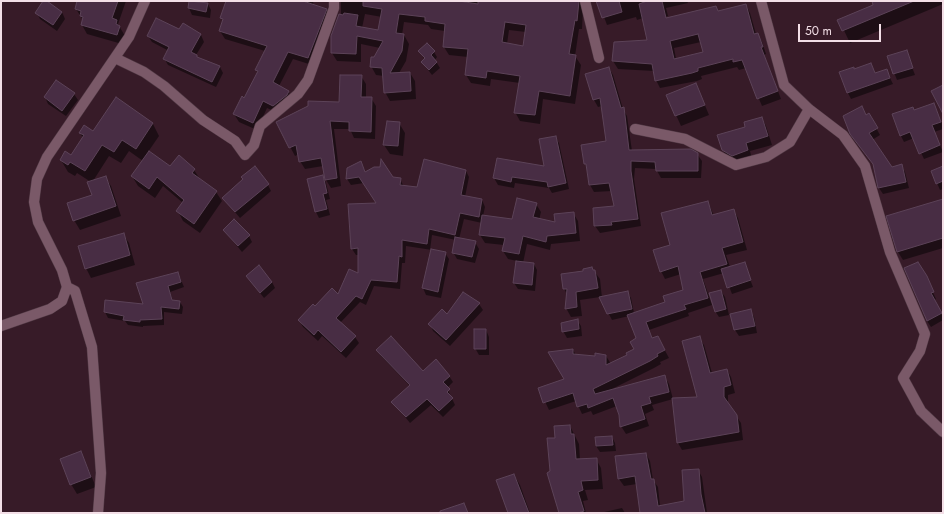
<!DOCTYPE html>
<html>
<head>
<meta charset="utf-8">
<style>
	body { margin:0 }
	#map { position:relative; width:944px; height:514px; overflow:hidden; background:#371b28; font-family:Jost,sans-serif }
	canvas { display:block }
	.frame { position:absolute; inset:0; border:2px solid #f3dfe7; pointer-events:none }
	.scale { position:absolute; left:798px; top:24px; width:83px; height:18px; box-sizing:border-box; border:2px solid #f3dfe7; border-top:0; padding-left:5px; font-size:12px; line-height:14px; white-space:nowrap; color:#f3dfe7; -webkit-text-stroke:3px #371b28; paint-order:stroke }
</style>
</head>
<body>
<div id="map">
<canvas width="944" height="514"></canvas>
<div class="frame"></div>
<div class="scale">50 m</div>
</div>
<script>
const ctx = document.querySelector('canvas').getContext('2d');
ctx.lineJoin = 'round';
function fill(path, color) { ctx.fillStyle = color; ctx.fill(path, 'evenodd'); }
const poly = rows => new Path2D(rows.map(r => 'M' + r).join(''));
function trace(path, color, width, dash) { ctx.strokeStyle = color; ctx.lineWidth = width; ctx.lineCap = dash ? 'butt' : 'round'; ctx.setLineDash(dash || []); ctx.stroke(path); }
const shadow = poly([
	[45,1,62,12,65,19,57,31,40,19,37,13],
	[78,1,126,1,118,24,125,36,122,44,87,34,82,25,83,20,76,9],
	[190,1,208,4,211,10,210,18,192,15,189,8],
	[238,1,314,1,312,5,326,10,330,18,312,65,293,59,279,86,288,91,293,99,278,113,267,108,257,130,239,122,234,114,258,73,256,70,265,51,225,39,220,31,223,21,221,18],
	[341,1,579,1,583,8,582,29,579,29,575,56,581,65,575,104,543,99,540,124,520,121,515,112,520,83,491,79,490,86,471,83,466,75,468,57,449,55,444,47,445,31,431,29,428,25,404,22,402,35,404,35,409,44,406,61,399,73,410,73,415,81,416,99,390,101,385,92,384,76,376,75,371,66,380,48,361,44,361,62,337,61,332,53,341,15],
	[365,14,382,17,379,31,362,28],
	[509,30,526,32,524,47,507,44],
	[598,1,687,1,688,3,666,8,668,16,662,18,663,21,718,12,746,5,750,13,756,34,757,34,762,42,766,54,764,55,781,99,762,106,746,68,739,70,737,67,701,76,702,79,697,81,660,88,656,80,654,71,618,69,613,61,615,42,649,41,643,18,637,20,636,17,607,25],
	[701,42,704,53,676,59,674,48],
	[873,1,943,1,943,4,850,43,839,20,875,5],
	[183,25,201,35,204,42,196,55,198,58,220,67,223,73,216,87,168,65,164,58,169,51,152,42,148,36,180,30],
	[420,51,434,52,437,57,435,60,440,68,432,75,422,62,425,60],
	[906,51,915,75,897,80,888,57],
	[871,65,876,74,886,70,893,84,851,99,848,93,854,70],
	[609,68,613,75,623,109,627,116,632,151,697,154,702,161,701,178,661,178,656,169,635,168,634,179,641,226,600,233,595,226,615,207,612,191,594,192,590,185,582,146,607,142,602,106,598,107,594,100,586,75],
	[361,76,366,84,366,98,371,98,376,106,375,139,354,138,350,129,334,129,341,186,331,188,326,180,323,166,305,169,300,161,299,154,295,156,277,122,340,103],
	[696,84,709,115,681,126,667,95],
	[74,94,78,100,66,116,48,104,45,97],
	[116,98,153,124,159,136,148,152,170,167,194,170,200,179,216,192,222,201,200,233,183,221,178,211,183,203,163,186,155,198,138,186,132,176,143,161,129,151,121,163,109,156,93,181,105,177,111,186,121,216,80,230,74,220,93,195,91,182,77,173,75,176,68,172,61,160,72,156,83,138,80,133,93,132],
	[934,104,943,126,943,129,934,132,943,152,924,159,914,138,904,142,901,136,915,111],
	[869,115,880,135,872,140,892,168,902,166,905,172,909,188,883,194,879,188,875,166,855,140,866,116],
	[762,118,766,126,772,145,750,151,752,159,737,164,728,159,723,150,747,128],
	[399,123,405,133,403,156,390,154,384,145],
	[555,137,559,143,569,189,552,193,549,188,515,183,514,188,498,185,494,178,498,159,545,167],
	[361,162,366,173,400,179,404,187,418,188,466,171,469,177,465,197,482,200,485,207,483,216,513,220,536,204,541,212,539,220,556,224,573,213,578,221,580,241,551,244,550,250,527,244,523,263,534,264,537,270,535,291,518,289,514,283,517,261,508,259,503,251,504,245,485,243,480,235,482,223,464,219,459,239,475,242,479,249,475,263,457,259,453,252,456,240,432,235,430,250,445,253,449,259,441,298,426,295,423,288,432,250,406,246,405,263,402,263,400,289,374,286,366,305,360,302,340,323,355,337,359,343,346,358,322,336,318,341,303,327,299,320,315,307,339,295,359,275,359,255,356,255,352,249,377,204,364,183,351,185,347,179],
	[943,167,943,189,940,190,937,183],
	[323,176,326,183,330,199,326,200,330,215,319,218,316,212,308,180],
	[244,180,268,185,271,191,240,218,223,198],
	[943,200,943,248,903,260,898,252],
	[708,202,714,216,734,211,738,218,747,250,726,255,730,267,744,263,753,287,732,294,724,273,703,279,712,305,688,313,689,316,649,330,653,339,662,345,669,358,660,362,661,364,654,368,612,389,664,376,669,384,673,399,698,398,699,338,704,345,712,373,727,370,731,377,735,393,728,395,728,404,741,423,743,440,682,450,678,443,673,399,652,405,654,410,645,414,649,426,626,434,621,426,617,406,593,415,591,411,582,414,576,401,549,410,539,389,566,380,573,350,576,355,596,358,606,356,611,364,628,356,635,350,637,339,629,316,612,320,600,297,580,300,582,316,571,317,566,308,567,295,564,288,594,271,600,279,602,298,627,292,631,298,634,313,666,302,685,290,681,274,665,279,661,271,671,246],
	[224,230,249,236,252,242,242,252],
	[123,234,129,243,135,265,91,278,86,268],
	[922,269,936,299,934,300,943,317,943,320,931,327,927,321],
	[178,273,184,287,170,292,173,301,180,302,183,307,182,314,164,312,164,325,143,326,143,327,128,325,125,321,108,318,105,312,145,305],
	[247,276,272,282,275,288,264,298],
	[721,291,725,297,729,315,719,317,715,311],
	[463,293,479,304,483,310,450,346,433,331,430,324,448,316],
	[750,310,754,317,757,333,739,336,735,330,732,314],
	[577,320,581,326,582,336,567,338,563,331],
	[486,330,489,337,489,355,479,355,475,348],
	[377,350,423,372,449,376,453,382,447,388,455,405,443,417,431,405,410,423,393,402,410,386,381,356],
	[570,426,579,444,580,460,596,459,601,468,603,489,585,490,588,500,583,501,586,513,560,513,551,472,556,439],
	[612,437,615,443,616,451,600,452,596,446],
	[81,452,96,487,77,494,71,484],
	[646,454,650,461,653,480,658,487,660,506,685,501,698,470,702,477,707,513,641,513,637,484,624,486,619,479],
	[514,475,520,485,530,513,509,513],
	[622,508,625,513,600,513]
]);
const building = poly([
	[43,1,47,1,62,12,53,25,35,13,43,1],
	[77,1,118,1,112,18,117,20,116,24,120,26,117,35,81,25,83,17,80,16,81,11,75,9,77,1],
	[189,1,208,3,206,12,188,8,189,1],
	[226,1,303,1,327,9,308,58,288,52,273,82,289,91,287,95,273,106,263,101,253,123,233,114,242,96,244,98,258,71,255,70,267,46,219,31,223,19,220,18,226,1],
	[363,1,459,1,478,4,478,1,579,1,577,21,575,20,569,54,576,55,570,96,539,91,535,115,514,113,520,76,487,71,486,78,465,75,468,49,443,47,445,24,425,21,425,17,399,14,396,33,404,34,402,51,390,73,410,72,411,91,384,93,382,68,370,67,371,57,374,57,383,41,357,36,356,54,331,53,331,36,339,14,343,15,344,13,358,15,356,26,378,30,382,9,363,6,363,1],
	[505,22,526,25,523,46,502,42,505,22],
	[596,1,619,1,622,12,602,18,596,1],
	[647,1,662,1,666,18,716,6,718,11,746,4,754,34,758,33,763,47,761,47,778,91,757,99,742,60,733,62,733,59,698,68,698,71,692,73,655,81,652,64,612,61,614,42,647,40,639,4,647,1],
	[698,34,703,52,674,59,670,41,698,34],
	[872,1,914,1,842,31,837,20,873,5,872,1],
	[156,18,179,29,183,23,201,34,191,52,197,55,197,57,220,66,212,82,163,59,169,47,147,36,156,18],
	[427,43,435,51,431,55,437,62,429,70,421,62,425,58,418,51,427,43],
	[907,50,913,68,893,74,887,56,907,50],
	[871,63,875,73,887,69,890,78,847,93,839,72,854,67,854,69,871,63],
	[609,67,621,108,624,107,629,150,691,149,698,153,698,171,656,171,655,162,631,161,631,171,638,219,611,222,612,225,594,226,593,208,614,206,609,183,589,185,586,164,584,164,581,145,606,141,600,98,593,100,585,74,609,67],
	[340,75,362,75,361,97,372,97,371,132,349,131,349,122,330,121,337,178,325,180,321,158,299,162,296,145,289,148,276,122,308,106,308,101,339,102,340,75],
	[56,80,75,93,62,111,44,97,56,80],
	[696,83,705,105,675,116,666,95,696,83],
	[943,85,943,114,931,91,943,85],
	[116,97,153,123,136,149,122,140,114,152,102,145,85,171,70,162,68,165,60,160,65,151,71,155,84,135,79,133,84,125,93,131,116,97],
	[934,103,941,122,932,125,940,145,919,154,910,132,900,136,892,114,913,107,914,110,934,103],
	[862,106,866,115,869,113,878,128,869,133,892,167,902,164,906,182,878,188,873,164,850,134,843,116,862,106],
	[762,117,768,136,746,143,748,150,732,156,722,150,717,135,745,127,744,122,762,117],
	[387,121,400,122,398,146,383,145,387,121],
	[556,136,566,183,548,187,547,182,512,177,511,182,493,178,497,158,544,166,539,139,556,136],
	[149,151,170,166,179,155,195,169,192,173,217,191,194,224,176,211,184,200,157,177,149,189,131,176,149,151],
	[381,159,393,177,401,178,400,185,417,187,424,159,466,170,461,195,482,199,479,217,460,213,455,235,429,229,427,244,402,240,402,257,399,256,397,282,371,280,362,299,356,296,336,318,356,336,341,352,318,330,314,335,298,320,313,304,315,306,332,288,338,294,349,269,358,273,358,248,351,249,348,204,376,203,359,177,346,179,347,168,361,161,365,172,374,167,380,167,381,159],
	[255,166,269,184,235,212,222,198,243,179,241,177,255,166],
	[943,166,943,181,936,184,931,171,943,166],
	[323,175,327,193,323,194,327,209,315,212,307,179,323,175],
	[106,176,116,206,73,221,67,203,92,195,87,182,106,176],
	[517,198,537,203,533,217,555,222,554,214,574,212,576,233,547,236,546,242,523,236,519,254,502,251,505,238,479,235,482,215,512,219,517,198],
	[943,199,943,238,897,252,886,216,943,199],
	[708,201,712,215,734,209,743,242,722,248,727,264,700,272,708,298,684,305,686,309,646,322,652,338,658,336,665,350,657,354,658,356,650,361,593,389,595,394,665,375,669,392,649,397,651,403,641,406,645,419,620,427,619,415,613,398,588,408,587,404,577,407,573,393,543,403,538,388,564,379,548,352,573,349,573,354,595,356,595,353,606,355,606,365,627,355,626,353,634,349,630,342,636,338,627,315,665,302,663,296,683,290,678,266,660,272,653,250,670,245,661,213,708,201],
	[234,219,250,235,238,246,223,230,234,219],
	[124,233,130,255,85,269,78,246,124,233],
	[455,237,476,241,472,257,452,253,455,237],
	[431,249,446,252,438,292,422,288,431,249],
	[516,261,534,263,532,285,513,283,516,261],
	[745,262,751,280,727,288,721,269,745,262],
	[918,262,927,276,934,292,931,293,942,313,927,321,904,268,918,262],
	[259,265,272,282,260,293,246,276,259,265],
	[592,267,593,270,595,270,598,288,576,292,577,307,565,309,567,289,563,289,561,274,583,271,583,269,592,267],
	[178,272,181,282,168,286,172,300,180,301,179,309,161,307,162,319,140,320,140,322,123,320,124,316,104,312,105,300,143,304,136,283,178,272],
	[721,290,726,309,715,312,709,293,721,290],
	[628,291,632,309,607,314,599,297,628,291],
	[463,292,480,303,446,340,428,324,442,309,447,314,463,292],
	[751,309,755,326,734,330,730,314,751,309],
	[578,319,579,329,562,332,561,323,578,319],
	[474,329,486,329,486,349,474,349,474,329],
	[391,336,423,371,436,359,450,376,443,382,450,389,447,392,453,398,439,411,427,399,406,417,391,402,410,385,376,350,391,336],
	[700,336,710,373,727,369,731,385,724,387,724,397,737,415,739,432,677,443,672,398,697,397,682,341,700,336],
	[570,425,571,434,574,434,576,459,597,458,598,480,581,481,583,490,578,492,584,511,578,513,559,513,547,473,550,471,547,438,555,438,554,426,570,425],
	[612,436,613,445,596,446,595,437,612,436],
	[81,451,91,477,70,485,60,459,81,451],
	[646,453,651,479,654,479,658,506,684,501,682,470,699,469,701,494,705,513,640,513,635,476,618,479,615,456,646,453],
	[514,474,529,513,508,513,496,480,514,474],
	[464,503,468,513,440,513,440,511,464,503]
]);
const minor = poly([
	[585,1,599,58],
	[761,1,784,85,809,109,843,135,865,166,890,252,925,334,920,351,903,378,921,411,943,432],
	[115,58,144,72,164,86,203,120,235,141,245,155,254,145,260,126,298,94,308,80,334,8,334,1],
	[635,129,685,139,736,165,766,157,790,142,809,109],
	[67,287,75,291,92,347,101,473,98,513],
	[1,326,50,309,62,301,67,287,62,270,38,222,34,202,37,179,47,157,129,37,145,1]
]);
fill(shadow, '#0007');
fill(building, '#482d44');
trace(building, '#5c4358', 1);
trace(minor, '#503944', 11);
trace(minor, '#7a5968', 10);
</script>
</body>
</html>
